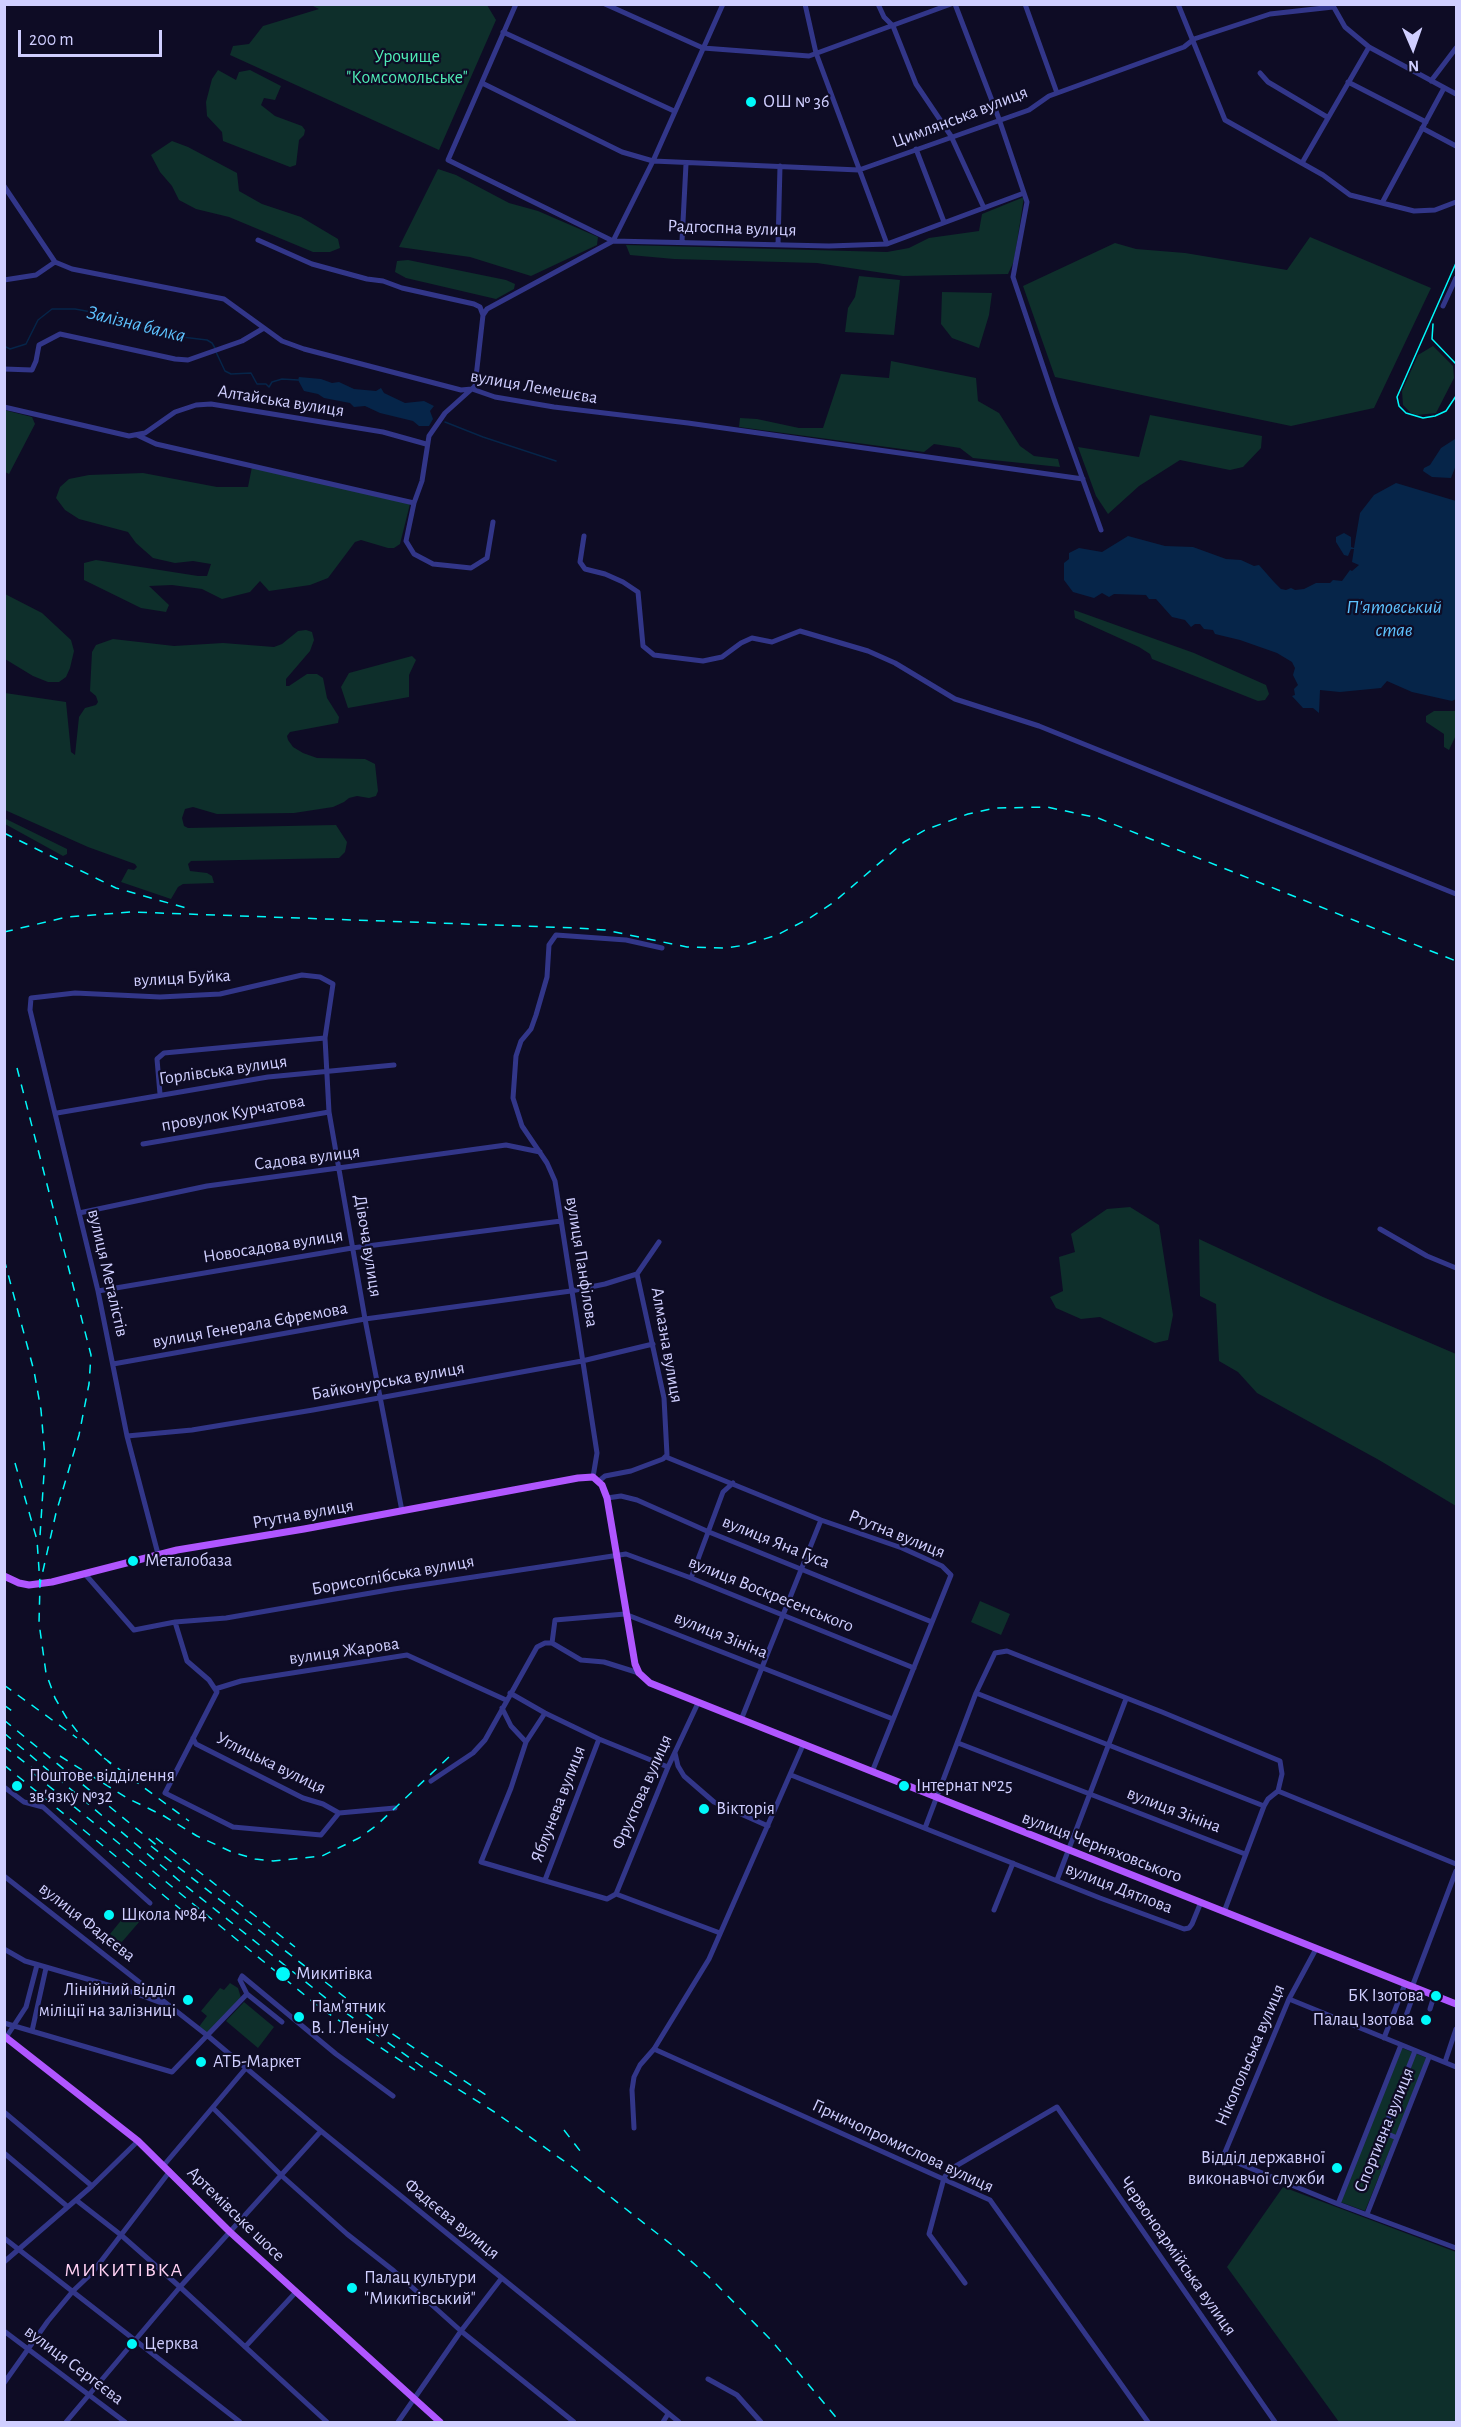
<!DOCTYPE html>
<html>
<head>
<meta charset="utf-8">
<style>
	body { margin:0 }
	#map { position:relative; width:1461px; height:2427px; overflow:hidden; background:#0e0c25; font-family:"Alegreya Sans",sans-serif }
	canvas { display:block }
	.frame { position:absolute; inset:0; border:6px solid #d0cfff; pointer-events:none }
	.north { position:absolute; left:1383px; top:18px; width:60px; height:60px; -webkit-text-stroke:4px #0e0c25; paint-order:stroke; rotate:178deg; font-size:16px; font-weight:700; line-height:24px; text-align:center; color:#d0cfff }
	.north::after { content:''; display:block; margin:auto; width:21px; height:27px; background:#d0cfff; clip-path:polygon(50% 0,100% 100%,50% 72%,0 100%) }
	.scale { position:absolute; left:18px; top:30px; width:144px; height:27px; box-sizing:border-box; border:3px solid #d0cfff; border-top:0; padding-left:8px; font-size:18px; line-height:21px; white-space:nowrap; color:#d0cfff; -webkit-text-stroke:4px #0e0c25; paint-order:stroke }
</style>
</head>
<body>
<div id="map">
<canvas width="1461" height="2427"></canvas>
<div class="frame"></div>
<div class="north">N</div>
<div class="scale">200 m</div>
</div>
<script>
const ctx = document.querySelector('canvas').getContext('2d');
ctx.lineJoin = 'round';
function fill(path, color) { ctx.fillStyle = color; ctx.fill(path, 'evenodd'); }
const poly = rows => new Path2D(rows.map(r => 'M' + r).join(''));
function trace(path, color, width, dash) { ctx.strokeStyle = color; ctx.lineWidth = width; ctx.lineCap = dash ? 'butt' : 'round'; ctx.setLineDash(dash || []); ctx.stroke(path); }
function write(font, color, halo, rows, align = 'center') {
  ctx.font = font + ' "Alegreya Sans",sans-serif'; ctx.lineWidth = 4.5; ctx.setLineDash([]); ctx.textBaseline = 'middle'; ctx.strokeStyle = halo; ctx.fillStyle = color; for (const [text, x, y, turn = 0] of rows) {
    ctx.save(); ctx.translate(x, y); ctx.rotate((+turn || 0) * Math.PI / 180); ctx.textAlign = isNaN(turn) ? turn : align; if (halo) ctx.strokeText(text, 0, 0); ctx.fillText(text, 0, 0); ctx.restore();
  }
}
const green = poly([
	[311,5,487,5,496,20,439,150,230,55,233,46,249,44,263,26,319,9],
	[218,70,236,80,239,72,250,70,281,86,275,100,264,98,261,105,275,116,302,126,305,130,304,135,299,140,296,165,290,167,223,141,222,132,207,116,206,102,212,79],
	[172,141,188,147,237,173,239,191,262,204,301,217,338,239,340,248,330,252,313,252,229,217,196,209,179,200,172,186,160,172,151,155],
	[438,169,456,175,509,203,538,211,598,237,597,245,531,276,470,257,399,247],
	[1024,197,1014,261,1008,274,903,276,817,263,674,259,630,255,626,245,887,252,909,248,929,238,979,231,982,214],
	[1310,237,1431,288,1374,408,1291,426,1055,377,1023,286,1115,243,1136,249,1185,253,1287,270],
	[408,260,506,280,515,284,514,289,496,299,406,278,395,272,397,261],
	[859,276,900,280,894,335,845,332,848,308,855,297],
	[942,292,992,293,989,315,979,348,952,338,941,324],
	[1433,346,1453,366,1454,378,1436,413,1417,415,1411,413,1403,405,1402,391,1418,355],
	[891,361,976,378,978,401,999,413,1020,446,1034,456,1058,459,1060,467,973,458,960,448,934,444,924,452,739,427,740,418,757,419,799,428,823,428,841,374,889,378],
	[4,410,32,417,35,424,9,474,5,472],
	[1150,415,1262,436,1261,448,1243,467,1230,470,1180,460,1139,486,1108,514,1096,496,1078,447,1139,457],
	[252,467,410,504,400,544,394,548,388,548,361,540,355,542,328,578,310,585,269,591,260,581,250,592,222,599,202,589,172,585,149,586,169,605,166,612,141,608,84,580,84,563,96,560,198,576,207,576,211,564,193,561,175,563,153,558,136,543,128,532,79,519,65,510,56,498,60,487,69,479,89,475,143,473,217,487,248,487],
	[5,594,42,613,71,640,74,651,70,668,66,677,59,682,48,682,33,676,5,659],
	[1074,610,1194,653,1266,685,1269,694,1265,700,1258,701,1152,659,1150,654,1139,647,1075,618],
	[306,630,312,632,314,640,310,651,286,679,286,686,289,686,307,674,317,674,323,678,327,698,339,717,338,723,290,732,287,736,288,740,293,747,303,753,317,758,365,759,375,764,378,791,376,796,369,798,357,796,349,798,344,802,333,807,294,813,217,814,193,807,185,809,182,818,184,826,188,828,336,825,347,842,345,852,339,858,191,861,188,864,190,871,207,873,212,876,214,883,183,884,178,887,171,899,121,882,128,869,134,870,137,867,135,864,88,847,5,810,5,693,66,702,71,752,75,755,79,717,85,708,96,705,98,702,96,696,90,691,92,652,96,645,113,639,174,646,223,643,274,647,282,644,298,631],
	[412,656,416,660,409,675,409,697,348,708,341,687,349,673],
	[1434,711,1456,711,1456,735,1449,750,1444,747,1444,734,1426,722,1426,716],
	[4,818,67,849,67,854,63,856,5,824],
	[1130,1207,1159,1225,1173,1315,1168,1340,1155,1343,1100,1317,1081,1319,1056,1308,1050,1297,1063,1291,1059,1257,1075,1252,1071,1234,1107,1209],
	[1199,1239,1323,1297,1456,1354,1456,1506,1379,1460,1257,1393,1238,1372,1219,1361,1216,1304,1200,1296],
	[980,1601,1010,1614,1001,1635,971,1622],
	[128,1912,140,1921,121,1943,110,1934],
	[230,1983,238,1988,242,2001,208,2036,198,2028,207,2016,201,2011,220,1988,224,1990],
	[244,2002,274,2027,258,2048,226,2021],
	[1402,2048,1427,2058,1365,2211,1340,2202],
	[1283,2187,1456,2252,1456,2422,1339,2422,1227,2267]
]);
const water = poly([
	[299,377,321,379,332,383,339,382,354,389,376,391,381,388,384,393,405,403,424,401,434,406,430,411,433,419,429,426,419,426,413,421,380,413,365,406,354,407,350,403,324,398,318,394,304,391,298,380],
	[1455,439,1456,439,1456,465,1451,478,1432,477,1423,471,1424,468,1430,465,1441,448],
	[1396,483,1456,501,1456,699,1452,701,1412,692,1387,681,1381,688,1340,692,1320,690,1319,713,1313,708,1303,708,1292,696,1295,695,1294,689,1298,685,1293,675,1295,668,1292,662,1277,653,1240,640,1215,634,1213,630,1204,629,1200,624,1195,624,1191,627,1185,620,1172,617,1156,599,1149,599,1146,595,1114,594,1109,597,1102,593,1094,598,1073,592,1064,580,1064,563,1069,559,1069,553,1079,548,1102,552,1128,536,1165,546,1193,547,1226,559,1241,560,1254,566,1259,565,1274,582,1281,589,1286,590,1291,588,1295,590,1304,589,1316,583,1330,583,1333,580,1342,581,1350,570,1352,571,1359,565,1352,562,1354,549,1351,549,1348,556,1344,555,1336,542,1336,537,1344,533,1351,537,1351,547,1354,548,1360,513,1374,495]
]);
const stream = poly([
	[4,346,10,349,26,344,38,320,52,309,75,309,113,316,157,334,207,340,212,343,215,348],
	[216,352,225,371,231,374,251,373,257,384,266,384,269,387,272,382,282,379,298,380],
	[445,422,483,437,556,461]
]);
const minor = poly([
	[516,4,448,160,613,241,829,246,887,244,1024,193],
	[605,4,703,48,809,56,951,4],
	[805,4,816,53,887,244],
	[878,4,884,17,893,26,916,84,951,136,984,208],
	[955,4,999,119,1027,202,1013,277,1055,402,1101,530],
	[1025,4,1057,93],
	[1178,4,1225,120,1323,175,1350,195,1414,211,1435,210,1456,202],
	[1332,4,1345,27,1369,47,1456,94],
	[503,32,674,111],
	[1260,73,1268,82,1327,117],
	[1431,81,1456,48],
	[1348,82,1426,122],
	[482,83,622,152,653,161,859,170,1029,110,1049,96,1184,47,1194,39,1270,14,1333,7],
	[1422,128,1456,146],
	[916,149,944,222],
	[1302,163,1369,47],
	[4,186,55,262,72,269,224,299,282,341,304,349,461,390,472,389,495,397,554,407,688,423,1083,479],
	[1382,203,1444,88],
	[258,240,312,264,367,279,383,281,402,288,474,304,480,307,483,315],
	[682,241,686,164],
	[778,245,780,166],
	[4,280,36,275,55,262],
	[1443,306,1456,278],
	[4,369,32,370,36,361,39,345,60,334,175,359,188,360,242,341,264,328],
	[4,407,129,436,145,433,175,412,196,405,211,404,383,432,426,444],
	[137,435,156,444,414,503],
	[493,522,487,558,471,568,433,564,414,554,406,541,414,503,422,481,429,436,445,413,475,386,483,315,487,309,613,241,653,161,723,4],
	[584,536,580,562,585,569,605,574,623,582,638,592,643,646,654,655,703,661,722,657,741,643,752,638,772,642,800,631,868,651,895,663,955,699,1039,726,1456,894],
	[160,1094,157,1059,164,1053,325,1038],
	[57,1113,268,1077,394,1065],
	[143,1144,329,1112],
	[79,1213,207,1186,506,1145,540,1152],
	[1380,1229,1427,1256,1456,1268],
	[637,1274,659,1242],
	[98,1291,352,1248,561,1221],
	[113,1364,365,1319,571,1291,605,1284,637,1274],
	[127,1436,192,1430,313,1410,582,1361,653,1344],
	[666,1457,821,1520,902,1548,942,1566,951,1575,872,1772],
	[593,1477,597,1453,555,1181,547,1163,522,1126,513,1098,516,1056,521,1041,531,1029,536,1015,547,977,549,945,556,935,626,940,662,948],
	[599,1481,605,1476,631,1471,663,1459,667,1455,664,1398,637,1274],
	[607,1498,621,1496,637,1500,709,1532,932,1622],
	[158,1554,127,1436,98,1291,30,1010,31,998,75,993,160,997,220,994,302,975,320,977,333,984,325,1038,329,1112,365,1319,402,1511],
	[85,1574,134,1630,175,1622,226,1618,394,1589,626,1554,691,1578,914,1668],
	[691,1578,723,1492,733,1483],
	[175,1622,187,1661,209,1680,217,1692,165,1793,233,1827,321,1835,339,1813,395,1808],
	[552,1643,555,1620,625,1614,893,1719],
	[215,1689,241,1681,407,1655,506,1700],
	[510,1693,545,1713,599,1739,668,1767],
	[976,1693,1264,1806],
	[502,1708,511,1726,526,1742],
	[545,1713,526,1742,511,1788,481,1862,607,1899,616,1894,720,1933],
	[741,1720,821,1520],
	[193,1738,196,1744,303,1798,323,1804,339,1813],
	[958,1743,1245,1854],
	[675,1753,678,1766,684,1776,714,1802,768,1826],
	[791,1775,1100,1898,1184,1929,1189,1928,1192,1924,1201,1902],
	[431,1781,473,1753,485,1740,537,1647,545,1643,552,1643,581,1660,604,1662,639,1673],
	[4,1787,24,1802,43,1807,150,1903],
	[1278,1791,1456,1864],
	[925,1828,976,1693,995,1653,1007,1651,1162,1712,1280,1761,1282,1774,1278,1791,1268,1799,1264,1806,1224,1912],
	[4,1876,208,2036,321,2131,679,2422],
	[545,1880,599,1739],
	[1057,1880,1126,1699],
	[616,1894,668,1767,698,1703],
	[994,1910,1013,1863],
	[4,1949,25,1961,132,1992,164,2004],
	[1316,1949,1289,1999,1223,2157,1338,2204,1456,2248],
	[242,1976,336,2054,393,2096],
	[1412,1987,1456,1871],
	[247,1994,282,2022],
	[1289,1999,1456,2067],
	[1430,2009,1434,1996],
	[4,2023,172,2072,247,1994,240,1980,242,1976],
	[1403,2024,1416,1988],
	[32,2031,46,1968],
	[1384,2038,1405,1984],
	[5,2039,26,2007,37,1965],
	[654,2049,990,2200,1148,2422],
	[1445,2062,1456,2029],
	[213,2108,282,2176,347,2234,394,2271,461,2331,574,2422],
	[4,2112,92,2186],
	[634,2128,632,2090,634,2077,640,2065,654,2049,709,1959,803,1745],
	[1397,2138,1383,2132,1415,2051],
	[4,2153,68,2207],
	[164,2165,246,2068],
	[76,2200,121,2235,180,2287,327,2422],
	[1338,2204,1401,2045],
	[1367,2214,1429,2057],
	[4,2238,240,2422],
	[4,2262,92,2186,138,2141],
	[965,2283,929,2234,944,2178,949,2170,1057,2107,1275,2422],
	[4,2331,125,2422],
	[245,2347,296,2292],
	[708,2379,737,2395,761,2422],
	[4,2383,48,2321,73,2291,92,2273,170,2171],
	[66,2422,180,2287,321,2131],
	[398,2422,461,2331,501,2279],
	[663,2422,668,2414]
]);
const major = poly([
	[4,1576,19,1583,29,1585,52,1582,177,1550,304,1529,578,1478,593,1477,602,1485,607,1498,635,1664,639,1673,650,1683,1456,2004],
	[4,2036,138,2141,230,2232,440,2422]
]);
const tram = poly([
	[1456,263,1397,397,1399,406,1406,413,1423,418,1435,416,1446,411,1456,396],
	[1433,324,1432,339,1456,364]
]);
const rail = poly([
	[4,833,116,888,186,908],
	[4,932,67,917,131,912,577,928,605,930,687,947,727,948,745,945,777,935,810,918,834,902,904,842,925,830,968,814,995,808,1047,807,1098,818,1456,961],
	[17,1068,91,1355,89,1384,79,1435,56,1513,40,1584],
	[4,1259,34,1371,41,1410,45,1458,40,1536],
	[15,1463,37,1540,40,1584,39,1623,46,1673,55,1698,66,1717,83,1739,111,1764],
	[4,1685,77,1738],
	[4,1705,16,1714],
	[4,1720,160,1848],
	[4,1733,182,1883,332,2003,421,2066,496,2113,571,2166,677,2249,708,2276,771,2340,840,2422],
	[4,1746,43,1777],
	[60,1756,127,1798,164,1816,197,1836,232,1852,255,1859,273,1861,322,1856,359,1838,377,1825,450,1756],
	[104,1758,189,1821],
	[4,1765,184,1912],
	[34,1774,323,2010,415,2070],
	[156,1838,295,1947],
	[151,1846,388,2031,486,2095],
	[564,2130,584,2156]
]);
const markers = [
	[751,102,6,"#00f9fa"],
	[133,1561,6,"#00f9fa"],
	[17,1786,6,"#00f9fa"],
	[904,1786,6,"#00f9fa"],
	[704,1809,6,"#00f9fa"],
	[109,1915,6,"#00f9fa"],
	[283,1974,8,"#00f9fa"],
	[1436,1996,6,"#00f9fa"],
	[188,2000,6,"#00f9fa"],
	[299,2017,6,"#00f9fa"],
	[1426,2020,6,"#00f9fa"],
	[201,2062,6,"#00f9fa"],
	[1337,2168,6,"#00f9fa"],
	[352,2288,6,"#00f9fa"],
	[132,2344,6,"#00f9fa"]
];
const parkNames = [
	["Урочище",407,57],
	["\"Комсомольське\"",407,78]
];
const poiNames = [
	["ОШ № 36",763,102],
	["Металобаза",145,1561],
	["Поштове відділення",29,1776],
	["зв'язку №32",29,1797],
	["Інтернат №25",916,1786],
	["Вікторія",716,1809],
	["Школа №84",121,1915],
	["Микитівка",296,1974],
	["Лінійний відділ",176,1990,"right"],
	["міліції на залізниці",176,2011,"right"],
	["БК Ізотова",1424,1996,"right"],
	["Пам'ятник",311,2007],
	["В. І. Леніну",311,2028],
	["Палац Ізотова",1414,2020,"right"],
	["АТБ-Маркет",213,2062],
	["Відділ державної",1325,2158,"right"],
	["виконавчої служби",1325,2179,"right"],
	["Палац культури",364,2278],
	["\"Микитівський\"",364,2299],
	["Церква",144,2344]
];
const streetNames = [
	["Цимлянська вулиця",960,117,-21],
	["Радгоспна вулиця",732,228,2],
	["вулиця Лемешєва",534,387,10],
	["Алтайська вулиця",281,401,9],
	["вулиця Буйка",182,978,-3],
	["Горлівська вулиця",223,1070,-8],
	["провулок Курчатова",233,1113,-10],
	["Садова вулиця",307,1158,-7],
	["Новосадова вулиця",273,1246,-9],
	["Дівоча вулиця",368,1246,81],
	["вулиця Панфілова",582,1262,81],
	["вулиця Металістів",108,1273,77],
	["вулиця Генерала Єфремова",250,1325,-10],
	["Алмазна вулиця",667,1345,80],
	["Байконурська вулиця",388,1381,-10],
	["Ртутна вулиця",303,1514,-10],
	["Ртутна вулиця",897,1534,22],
	["вулиця Яна Гуса",776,1542,22],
	["Борисоглібська вулиця",393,1575,-10],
	["вулиця Воскресенського",771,1594,22],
	["вулиця Зініна",721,1635,22],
	["вулиця Жарова",344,1651,-8],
	["Углицька вулиця",271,1763,26],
	["Фруктова вулиця",642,1792,-66],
	["Яблунева вулиця",558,1804,-69],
	["вулиця Зініна",1174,1810,21],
	["вулиця Черняховського",1102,1847,21],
	["вулиця Дятлова",1119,1888,21],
	["вулиця Фадєєва",87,1922,38],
	["Нікопольська вулиця",1250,2055,-67],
	["Спортивна вулиця",1384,2130,-68],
	["Гірничопромислова вулиця",903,2146,25],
	["Артемівське шосе",236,2214,44],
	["Фадєєва вулиця",452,2219,39],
	["Червоноармійська вулиця",1178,2256,55],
	["вулиця Сергєєва",74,2365,37]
];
const waterNames = [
	["Залізна балка",136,324,14],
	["П'ятовський",1394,607],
	["став",1394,630]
];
const neighbourhoodNames = [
	["МИКИТІВКА",124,2270]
];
fill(green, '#0e2f2b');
fill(water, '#062549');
trace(stream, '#062549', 1.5);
trace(minor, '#323689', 5);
trace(major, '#b056ff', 7);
trace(tram, '#00f9fa', 1.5);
trace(rail, '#00f9fa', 1.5, [9, 8]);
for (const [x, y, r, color] of markers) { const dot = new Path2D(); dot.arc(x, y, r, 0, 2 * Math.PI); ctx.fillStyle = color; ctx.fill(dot); trace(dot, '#0e0c25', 2); }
write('18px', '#4fecb6', '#0e0c25', parkNames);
write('18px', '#d0cfff', '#0e0c25', poiNames, 'left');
write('18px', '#d0cfff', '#0e0c25', streetNames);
write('italic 20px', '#5dc3ff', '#0e0c25', waterNames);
ctx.letterSpacing = '1.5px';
write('20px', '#ffd1f3', '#0e0c25', neighbourhoodNames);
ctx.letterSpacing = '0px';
</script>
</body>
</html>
